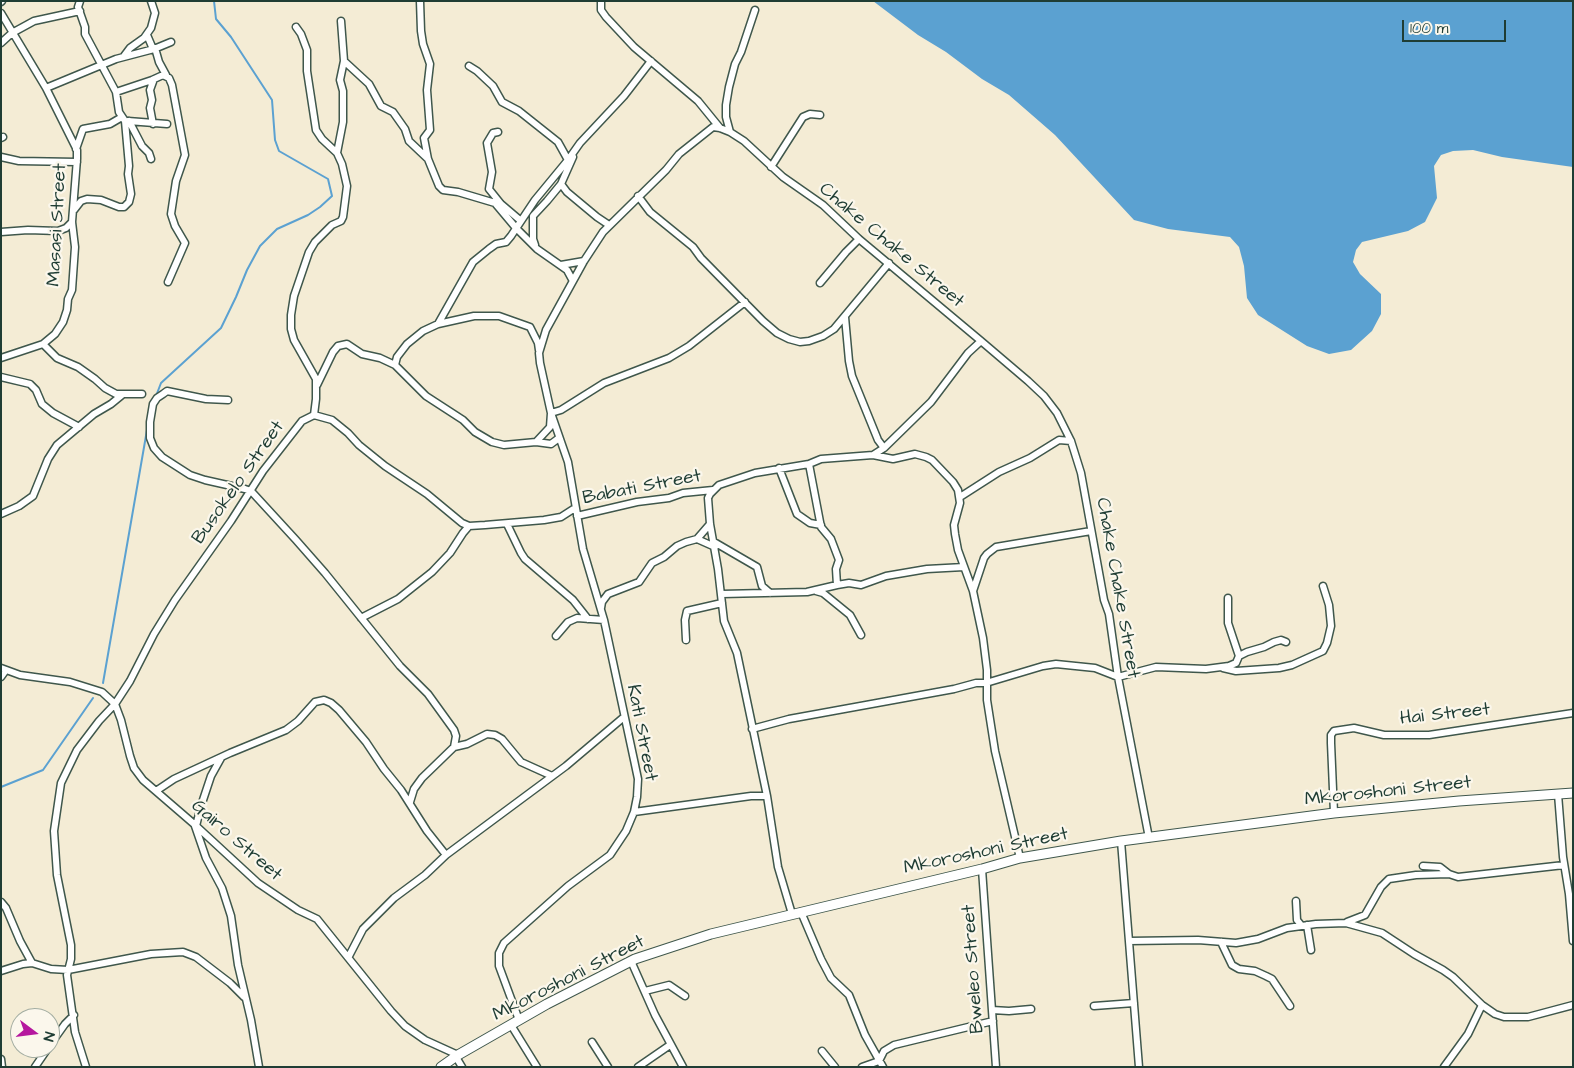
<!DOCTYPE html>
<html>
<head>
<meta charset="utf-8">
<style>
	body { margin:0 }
	#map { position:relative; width:1574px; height:1068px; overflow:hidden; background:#f4ecd5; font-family:"Architects Daughter",sans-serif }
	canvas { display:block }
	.frame { position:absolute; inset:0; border:2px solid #1f3d34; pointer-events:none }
	.north { position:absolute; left:10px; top:1008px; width:50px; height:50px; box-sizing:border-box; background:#fbf7ec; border:1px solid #a3ada2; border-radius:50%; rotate:105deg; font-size:14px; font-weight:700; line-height:20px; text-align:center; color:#1f3d34 }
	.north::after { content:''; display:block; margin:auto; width:18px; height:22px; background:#b5179e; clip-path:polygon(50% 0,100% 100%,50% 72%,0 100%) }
	.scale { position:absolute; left:1402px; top:20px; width:104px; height:22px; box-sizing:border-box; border:2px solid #1f3d34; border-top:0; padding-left:6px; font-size:15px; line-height:18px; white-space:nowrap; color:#1f3d34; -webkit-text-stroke:4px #fbf7ec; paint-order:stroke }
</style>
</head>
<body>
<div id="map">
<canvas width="1574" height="1068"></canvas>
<div class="frame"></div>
<div class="north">N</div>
<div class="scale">100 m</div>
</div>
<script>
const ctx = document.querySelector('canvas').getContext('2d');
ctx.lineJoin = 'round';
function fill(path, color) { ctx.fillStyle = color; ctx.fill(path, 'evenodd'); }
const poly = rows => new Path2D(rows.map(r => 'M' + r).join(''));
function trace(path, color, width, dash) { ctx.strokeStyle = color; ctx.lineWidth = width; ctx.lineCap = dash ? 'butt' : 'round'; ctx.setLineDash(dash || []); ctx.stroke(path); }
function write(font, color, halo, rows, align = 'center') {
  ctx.font = font + ' "Architects Daughter",sans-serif'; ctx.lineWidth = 4.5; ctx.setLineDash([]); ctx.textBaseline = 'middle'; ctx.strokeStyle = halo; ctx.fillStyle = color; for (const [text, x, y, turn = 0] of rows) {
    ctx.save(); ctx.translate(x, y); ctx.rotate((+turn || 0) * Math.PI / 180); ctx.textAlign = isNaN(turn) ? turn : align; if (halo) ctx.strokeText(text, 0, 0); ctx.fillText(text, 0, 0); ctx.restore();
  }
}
const water = poly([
	[873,1,1573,1,1573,167,1502,157,1473,150,1453,151,1441,155,1434,166,1437,198,1425,222,1408,231,1362,242,1356,250,1353,262,1360,274,1381,294,1381,314,1372,331,1351,350,1329,354,1307,346,1258,315,1247,298,1244,266,1239,247,1230,237,1168,229,1134,220,1055,135,1009,95,982,79,946,52,918,35]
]);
const stream = poly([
	[156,396,161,383,221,328,236,297,247,270,260,246,277,229,308,215,320,207,332,196,328,179,279,151,275,140,272,100,231,37,216,19,214,1],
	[103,683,147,430],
	[1,787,43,770,93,698]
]);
const street = poly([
	[420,1,421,31,423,44,430,64,427,90,430,130,424,138,428,159],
	[601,1,601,10,606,17,634,47,698,101,720,128],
	[1,2,2,1],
	[1,13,46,88,77,150,77,159,72,222,75,247,72,290,68,299,67,310,63,322,55,334,43,344,1,358],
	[341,21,344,61,369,84,381,106,393,112,405,129,409,141,428,159,439,186,443,190,458,192,495,203,516,228,537,249,567,270,573,281],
	[296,27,301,34,307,50,307,71,316,130,322,139,337,153,342,164,347,186,343,217,341,221,332,225,315,242,309,252,294,296,291,315,291,329,294,340,316,379,316,399,314,415],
	[147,35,153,49],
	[1,43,12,33,34,21,80,11],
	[155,48,159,62,166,75],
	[124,56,130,48,144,38,151,28,155,13,151,1],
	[469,66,477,71,493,86,502,102,519,111,558,142,568,160],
	[46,88,116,59,154,49,171,42],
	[116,92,152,80,163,75,169,78,172,85,185,155,176,181,171,214,175,226,185,243,168,282],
	[128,121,167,124],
	[129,121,142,146,149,153,151,159],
	[153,124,150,108,152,100,150,90,154,79],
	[498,132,493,133,487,143,492,172,489,189,501,204,521,221],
	[730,132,726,117,726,105,729,87,735,64,741,52,755,10],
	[1,138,3,137],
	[76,149,83,129,110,124,122,117],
	[337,153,343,122,343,91,340,80,344,61],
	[1,157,19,161,77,162],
	[771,167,803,117,810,114,820,115],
	[561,184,567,192,597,217,609,225],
	[638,196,650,212,693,247,701,258,763,321,777,333,789,339,800,342,809,341,823,336,834,329,889,263],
	[74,210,81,201,87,199,101,200,119,207,124,207,129,202,131,194,128,174,129,166,125,121,119,112,116,92,85,34,85,27,78,7,80,1],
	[1,232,28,230,58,231,66,228,72,222],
	[535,245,533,239,533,216,547,201,561,184,573,157],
	[561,265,584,261],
	[820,283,846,252,859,239],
	[845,317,849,361,852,376,878,440,884,448],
	[438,324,473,262,489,249,496,244,506,242,511,236,535,200,568,160,580,143,624,96,651,61],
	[43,344,57,358,78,367,95,379,105,388,116,394,142,394],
	[395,365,397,357,407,344,423,331,438,324,474,316,499,316,530,327,538,343,539,350],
	[1,377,30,384,36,390,42,404,53,413,79,427],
	[317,385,333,352,338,346,347,344,362,354,380,358,395,365,426,396,463,420,475,432,492,442,504,445,536,442,551,444,559,438],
	[228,400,206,399,167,391,163,394,157,398,153,404,150,422,150,438,154,448,162,457,190,475,205,480,245,489,251,491,296,540,325,573,400,666,428,694,454,730,456,736,454,747,422,778,414,789,410,802],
	[536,442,550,427,551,413,561,410,604,383,669,358,689,346,745,302],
	[873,455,893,459,915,454,926,457,932,460,953,482,958,490,960,503,954,525,955,534,958,550,973,591,983,638,987,670,987,700,995,751,1020,858],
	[809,464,821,527,831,539,839,560,836,569,837,585],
	[779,468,797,514,810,523,821,525],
	[960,497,999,472,1030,458,1059,440,1071,441],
	[1,514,19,506,33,496,48,459,57,445,94,414,111,404,122,395],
	[577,516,637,502,669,498,683,493,713,490],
	[507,524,521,553,525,559,573,600,588,619],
	[697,539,710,524],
	[714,542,757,567,762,586,770,593],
	[816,591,823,593,850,615,861,635],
	[973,591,984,558,987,554,996,547,1091,531],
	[722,594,807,592,837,585,849,583,861,585,886,576,927,569,964,567],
	[601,608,602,602,608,594,639,582,652,563,664,557,677,546,686,542,697,539,715,547],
	[361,618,398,599,432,572,450,553,463,533,469,526],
	[556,636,568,622,577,618,604,620],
	[686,640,685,620,687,611,722,603],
	[1239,656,1247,652,1264,647,1274,642,1281,640,1286,642],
	[1,668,20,675,70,682,102,692,115,704,121,720,130,756,134,768,143,780,194,824,258,883,298,910,317,919,391,1011,405,1026,425,1040,458,1055],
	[1223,668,1236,671,1279,668,1292,665,1323,651,1327,643,1331,626,1329,605,1323,586],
	[1,677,6,670],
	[752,729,789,719,954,689,976,683,986,683,1043,666,1056,664,1095,668,1118,677,1156,667,1206,669,1229,666,1236,663,1239,656,1228,623,1228,598],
	[454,747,467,744,487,734,495,735,502,739,521,762,552,776],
	[156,791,174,779,230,753,286,730,298,721,315,702,324,700,331,703,339,710,366,742,384,769,401,790,427,831,446,855],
	[1558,794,1563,857,1569,894,1573,941],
	[634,812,751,796,767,796],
	[1334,813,1331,743,1331,735,1334,731,1354,728,1384,735,1429,735,1573,713],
	[195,826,206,858,222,888,231,916,238,965,251,1020,259,1067],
	[196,826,201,806,211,776,221,758],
	[1121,841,1139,1067],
	[1423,866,1440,867,1449,874,1458,877,1564,865],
	[982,869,996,1067],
	[1296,901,1297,920,1301,925],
	[1,902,6,908,20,941,32,963],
	[801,912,821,959,831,978,849,995,865,1035,883,1067],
	[792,914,778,867,767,796,737,653,724,621,718,569,710,524,708,498,710,494,719,485,755,473,809,464,821,459,873,455,884,448,931,402,968,353,981,341],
	[1347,922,1365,915,1381,887,1389,879,1416,875,1449,874],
	[1307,925,1311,950],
	[1129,941,1198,940,1236,943,1258,939,1287,928,1316,924,1346,923,1382,933,1414,954,1443,970,1453,977,1482,1005,1495,1014,1504,1017,1528,1017,1573,1005],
	[1221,942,1232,965,1239,969,1255,971,1266,976,1272,979,1290,1006],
	[349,956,363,929,394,898,425,875,446,855,566,766,624,717],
	[631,961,655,1015,683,1067],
	[1,971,23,964,32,963,51,969,68,970,151,954,183,952,196,957,230,983,244,997],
	[645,991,669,985,685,996],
	[1094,1006,1134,1003],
	[992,1010,1009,1011,1031,1009],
	[519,1020,499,966,499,953,504,943,568,886,610,855,626,831,634,812,637,797,638,779,634,760,604,620,583,549,568,462,551,413,540,363,539,353,546,330,584,261,603,232,666,170,679,154,713,127,720,128,730,132,744,141,783,177,823,205,859,239,981,341,1028,381,1044,396,1057,413,1071,441,1081,473,1104,600,1109,614,1118,677,1149,838],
	[511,1025,537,1067],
	[592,1042,608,1067],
	[50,1045,65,1024,74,1015],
	[822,1051,835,1067],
	[456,1057,462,1067],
	[1,1059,2,1067],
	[35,1067,48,1048],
	[86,1067,75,1032,67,975,71,959,71,945,57,875,54,831,61,783,77,750,99,721,115,704,130,681,154,634,175,600,231,521,263,471,302,421,314,415,332,420,348,433,359,445,385,466,427,494,462,523,469,526,485,525,544,520,561,517,575,508],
	[638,1067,670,1045],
	[862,1067,879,1061,884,1051,894,1045,993,1021],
	[1444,1067,1468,1034,1482,1005]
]);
const secondary = poly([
	[441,1067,458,1055,547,1004,635,959,711,934,982,869,1020,858,1121,841,1334,813,1459,801,1573,793]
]);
const streetNames = [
	["Masasi Street",58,225,-87],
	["Chake Chake Street",891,246,40],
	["Busokelo Street",239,483,-55],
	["Babati Street",642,488,-11],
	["Chake Chake Street",1117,588,80],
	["Hai Street",1445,715,-6],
	["Kati Street",641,733,79],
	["Mkoroshoni Street",1388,792,-6],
	["Gairo Street",236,841,41],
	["Mkoroshoni Street",986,852,-12],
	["Bweleo Street",974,969,-94],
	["Mkoroshoni Street",569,979,-27]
];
fill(water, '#5ba1d1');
trace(stream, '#5ba1d1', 2);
trace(street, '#3f574c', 9);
trace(secondary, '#3f574c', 11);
trace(street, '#fff', 6);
trace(secondary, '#fff', 9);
write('19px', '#1f3d34', '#fbf7ec', streetNames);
</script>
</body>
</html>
